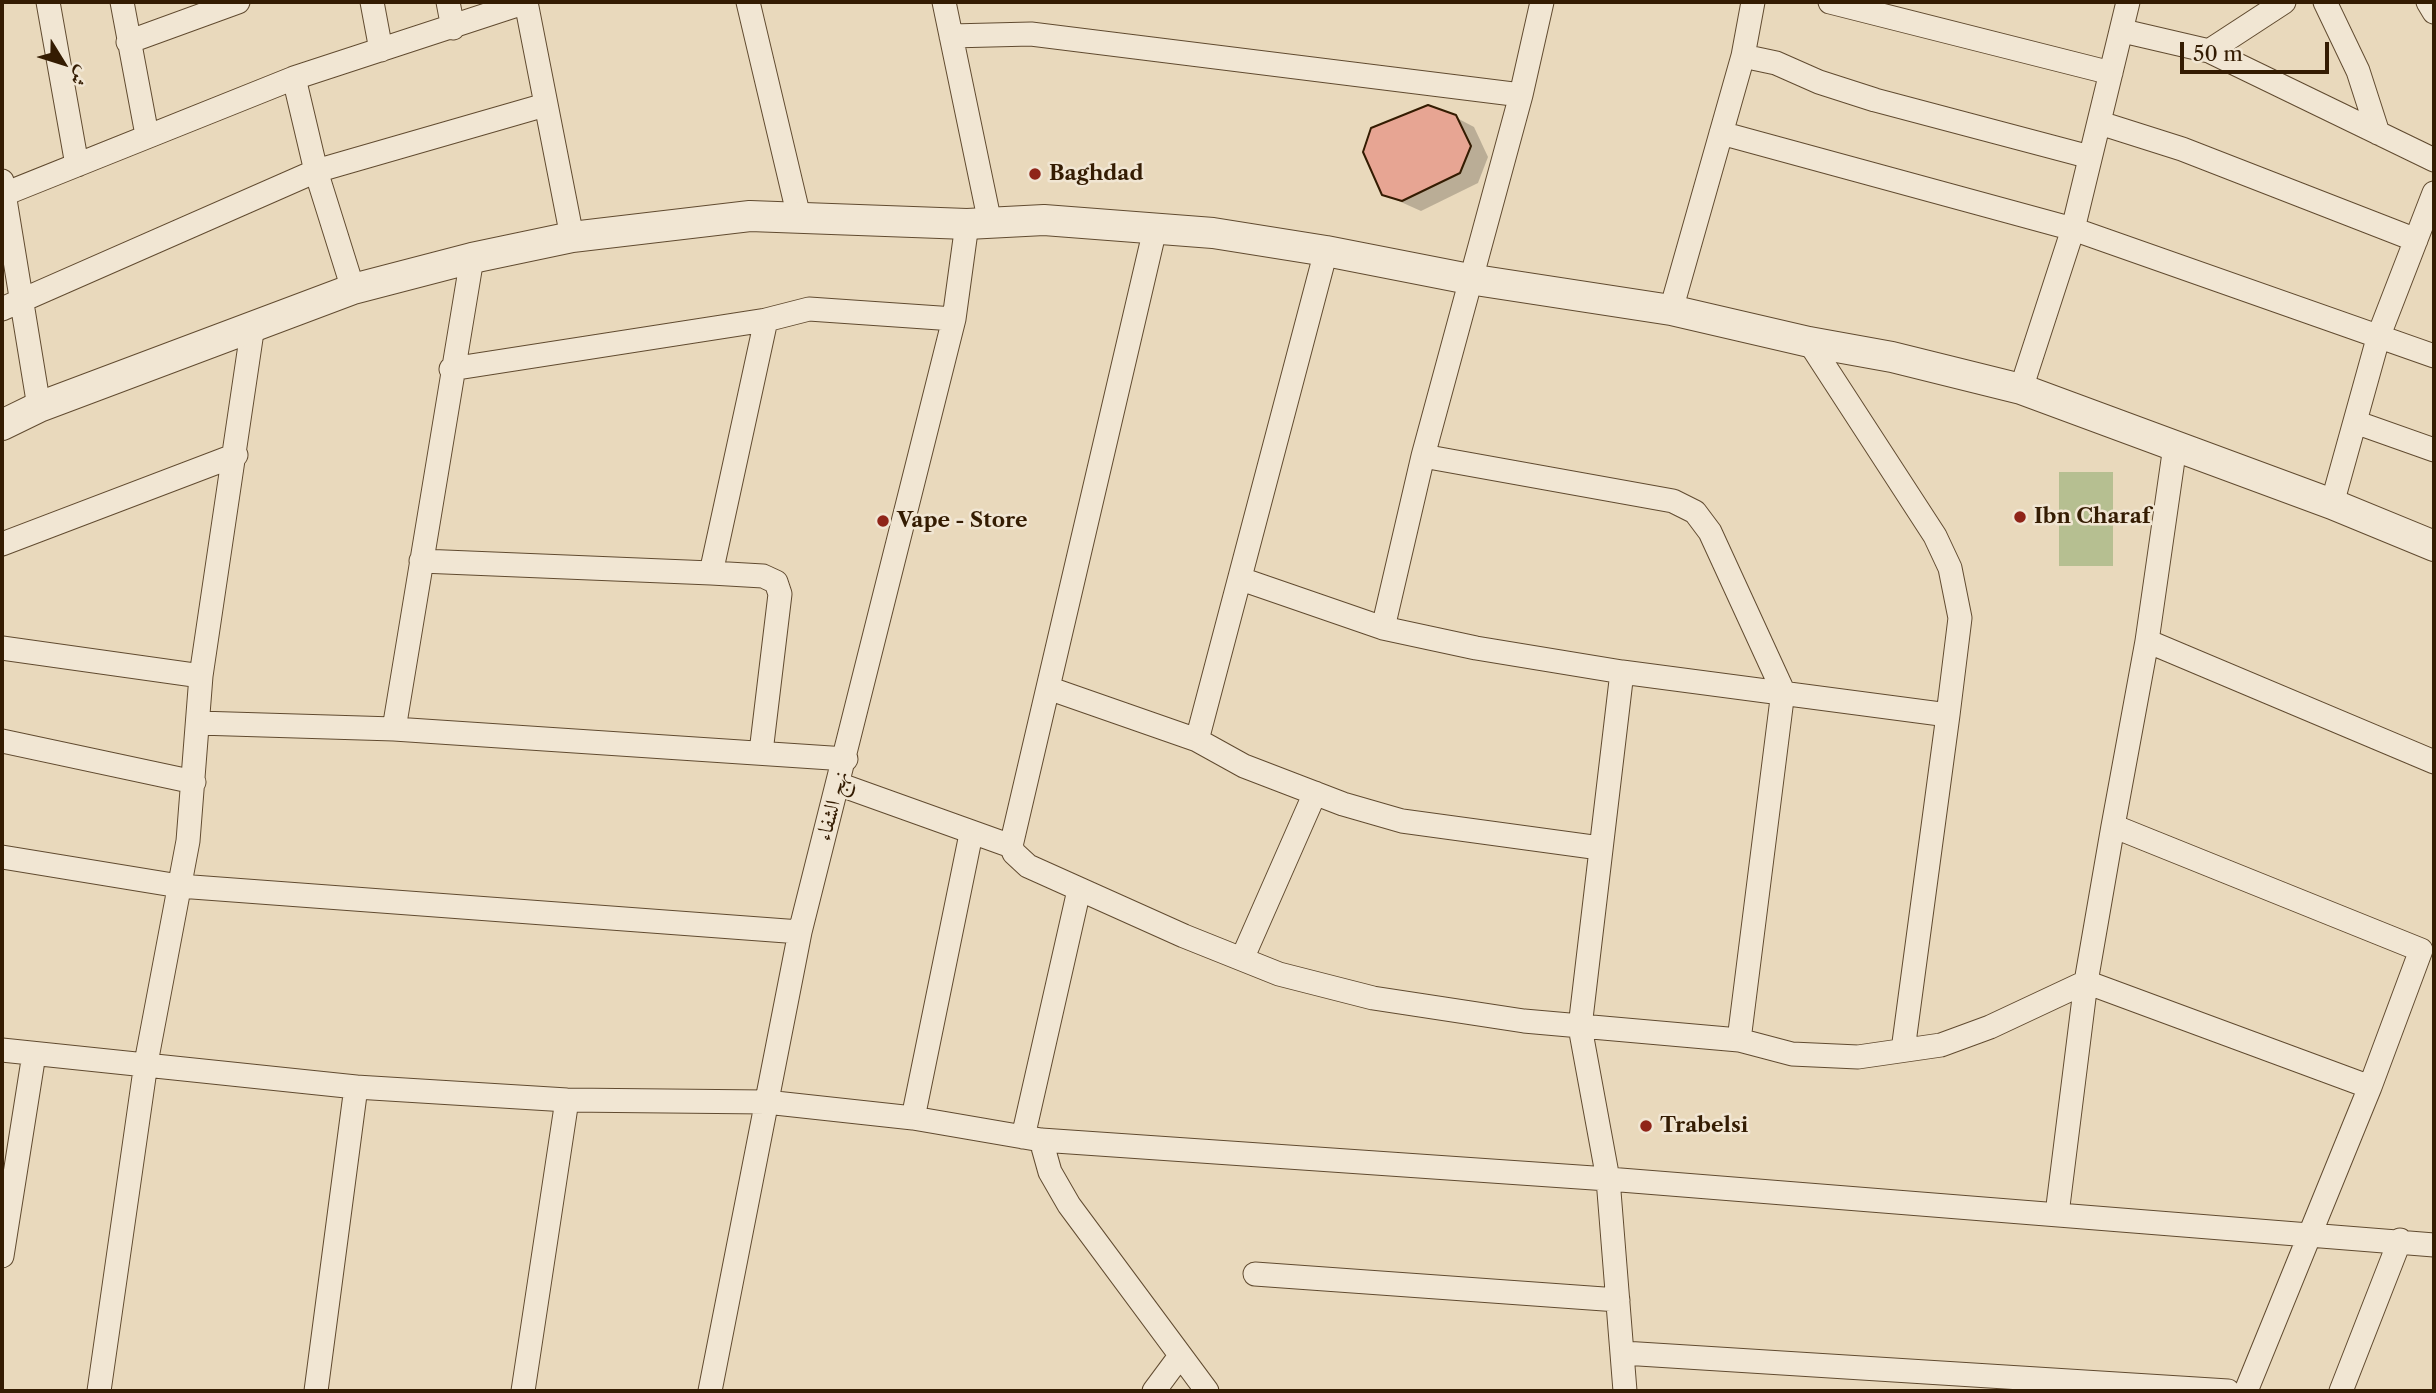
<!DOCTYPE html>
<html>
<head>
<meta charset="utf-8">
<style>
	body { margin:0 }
	#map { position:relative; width:2436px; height:1393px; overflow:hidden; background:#e9d9bc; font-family:"Libre Caslon Text",Amiri,serif }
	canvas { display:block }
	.frame { position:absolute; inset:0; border:4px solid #341c02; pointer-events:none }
	.north { position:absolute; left:28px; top:28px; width:70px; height:70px; -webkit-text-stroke:5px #f1e6d3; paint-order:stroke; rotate:128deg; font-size:19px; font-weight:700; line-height:28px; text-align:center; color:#341c02 }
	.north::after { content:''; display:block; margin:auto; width:24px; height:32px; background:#341c02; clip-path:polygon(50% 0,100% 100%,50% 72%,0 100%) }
	.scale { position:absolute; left:2180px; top:42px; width:149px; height:32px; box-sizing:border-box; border:4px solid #341c02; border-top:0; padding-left:9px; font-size:21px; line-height:24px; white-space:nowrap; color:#341c02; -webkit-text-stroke:5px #f1e6d3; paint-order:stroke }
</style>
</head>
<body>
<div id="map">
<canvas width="2436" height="1393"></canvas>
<div class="frame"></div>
<div class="north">ش</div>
<div class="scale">50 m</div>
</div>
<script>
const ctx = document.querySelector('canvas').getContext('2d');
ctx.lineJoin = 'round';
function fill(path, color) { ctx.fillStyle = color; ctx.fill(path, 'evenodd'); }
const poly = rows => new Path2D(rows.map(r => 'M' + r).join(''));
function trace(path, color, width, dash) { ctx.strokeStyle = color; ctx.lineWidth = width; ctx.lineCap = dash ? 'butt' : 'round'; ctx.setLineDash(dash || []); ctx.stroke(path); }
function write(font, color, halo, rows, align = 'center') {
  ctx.font = font + ' "Libre Caslon Text",Amiri,serif'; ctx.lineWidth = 5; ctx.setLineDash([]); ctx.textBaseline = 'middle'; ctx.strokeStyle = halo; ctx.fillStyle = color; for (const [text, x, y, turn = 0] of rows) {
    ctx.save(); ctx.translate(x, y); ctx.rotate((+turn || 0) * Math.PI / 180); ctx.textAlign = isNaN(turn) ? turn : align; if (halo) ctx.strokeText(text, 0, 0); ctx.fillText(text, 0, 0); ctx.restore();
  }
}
const green = poly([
	[2059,472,2113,472,2113,566,2059,566]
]);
const shadow = poly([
	[1455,117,1474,127,1488,157,1478,183,1421,211,1383,194]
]);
const building = poly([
	[1428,105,1456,115,1471,146,1460,173,1402,201,1382,195,1363,152,1371,128,1428,105]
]);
const minor = poly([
	[48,2,77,165],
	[122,2,147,135],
	[372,2,381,50],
	[448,2,453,28],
	[526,2,572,237],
	[748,2,799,217],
	[944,2,990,223],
	[1830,2,2111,73],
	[2325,2,2358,71,2378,133],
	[2428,2,2434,12],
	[2123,31,2209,51,2434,160],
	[951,36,1031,34,1521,95],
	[128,42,238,2],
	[2209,51,2284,2],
	[1743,56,1776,63,1819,82,1875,100,2090,157],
	[294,78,316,171,353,289],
	[2100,123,2182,149,2416,240],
	[1721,133,2073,229,2434,356],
	[2,181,39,407],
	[2,195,294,78,526,2],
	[1155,229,1011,846,1014,853,1028,866,1184,936,1279,974,1373,998,1524,1021,1739,1040,1792,1054,1858,1057,1941,1045,1990,1027,2086,982,2370,1087,2421,950,2113,826,2147,641,2175,446],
	[1326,251,1197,740,1244,766,1343,804,1402,821,1600,848],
	[2,309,316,171,545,105],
	[1671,310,1743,56,1753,2],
	[451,369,766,320,809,309,954,319],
	[2021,389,2073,229,2128,2],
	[2355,422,2434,450],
	[1423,456,1673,501,1695,512,1710,532,1783,691,1739,1040],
	[2332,504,2379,335,2434,193],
	[2,544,236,455],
	[421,561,711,573,763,576,776,582,780,594,761,752],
	[711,573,766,320],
	[1241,579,1383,628,1476,648,1622,672],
	[1383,628,1423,456,1521,95,1542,2],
	[2147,641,2434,762],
	[2,648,201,676],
	[1048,688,1197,740],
	[198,723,394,729,846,759],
	[394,729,472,258],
	[2,741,194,782],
	[838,784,1011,846],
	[2,857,179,886,800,932],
	[1242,959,1315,793],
	[2,1050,356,1087,567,1100,766,1102,913,1118,1041,1140,1608,1179,2434,1245],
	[1903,1050,1948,715],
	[913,1118,971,834],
	[1023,1137,1079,890],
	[1041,1140,1050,1172,1069,1205,1207,1391],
	[2057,1214,2086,982,2113,826],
	[2,1256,34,1054],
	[1255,1274,1618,1300],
	[1623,1353,2228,1391],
	[99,1391,146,1063,188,841,201,676,253,325],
	[316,1391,356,1087],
	[523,1391,567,1100],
	[710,1391,800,932,954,319,967,224],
	[1154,1391,1180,1356],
	[1625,1391,1608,1179,1580,1027,1622,672,1948,715,1960,618,1950,568,1935,536,1809,342],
	[2246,1391,2370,1087],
	[2341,1391,2400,1240]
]);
const tertiary = poly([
	[2,425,39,407,353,289,472,258,572,237,750,216,967,224,1044,220,1213,233,1326,251,1469,279,1671,310,1809,342,1892,357,2021,389,2332,504,2434,546]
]);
const markers = [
	[1035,174,7,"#8f2418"],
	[2020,517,7,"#8f2418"],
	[883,521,7,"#8f2418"],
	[1646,1126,7,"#8f2418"]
];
const poiNames = [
	["Baghdad",1049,174],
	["Ibn Charaf",2034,517],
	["Vape - Store",897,521],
	["Trabelsi",1660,1126]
];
const streetNames = [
	["نهج الشفاء",833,806,-75]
];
fill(green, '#b6bf91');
fill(shadow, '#0003');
fill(building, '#e7a593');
trace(building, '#341c02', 2);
trace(minor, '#614b30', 25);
trace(tertiary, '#614b30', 32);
trace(minor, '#f1e6d3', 23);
trace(tertiary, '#f1e6d3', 30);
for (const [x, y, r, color] of markers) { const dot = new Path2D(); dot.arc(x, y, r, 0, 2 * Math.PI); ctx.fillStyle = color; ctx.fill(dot); trace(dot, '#f1e6d3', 2.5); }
write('bold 21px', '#341c02', '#f1e6d3', poiNames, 'left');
write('21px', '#341c02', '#f1e6d3', streetNames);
</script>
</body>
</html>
